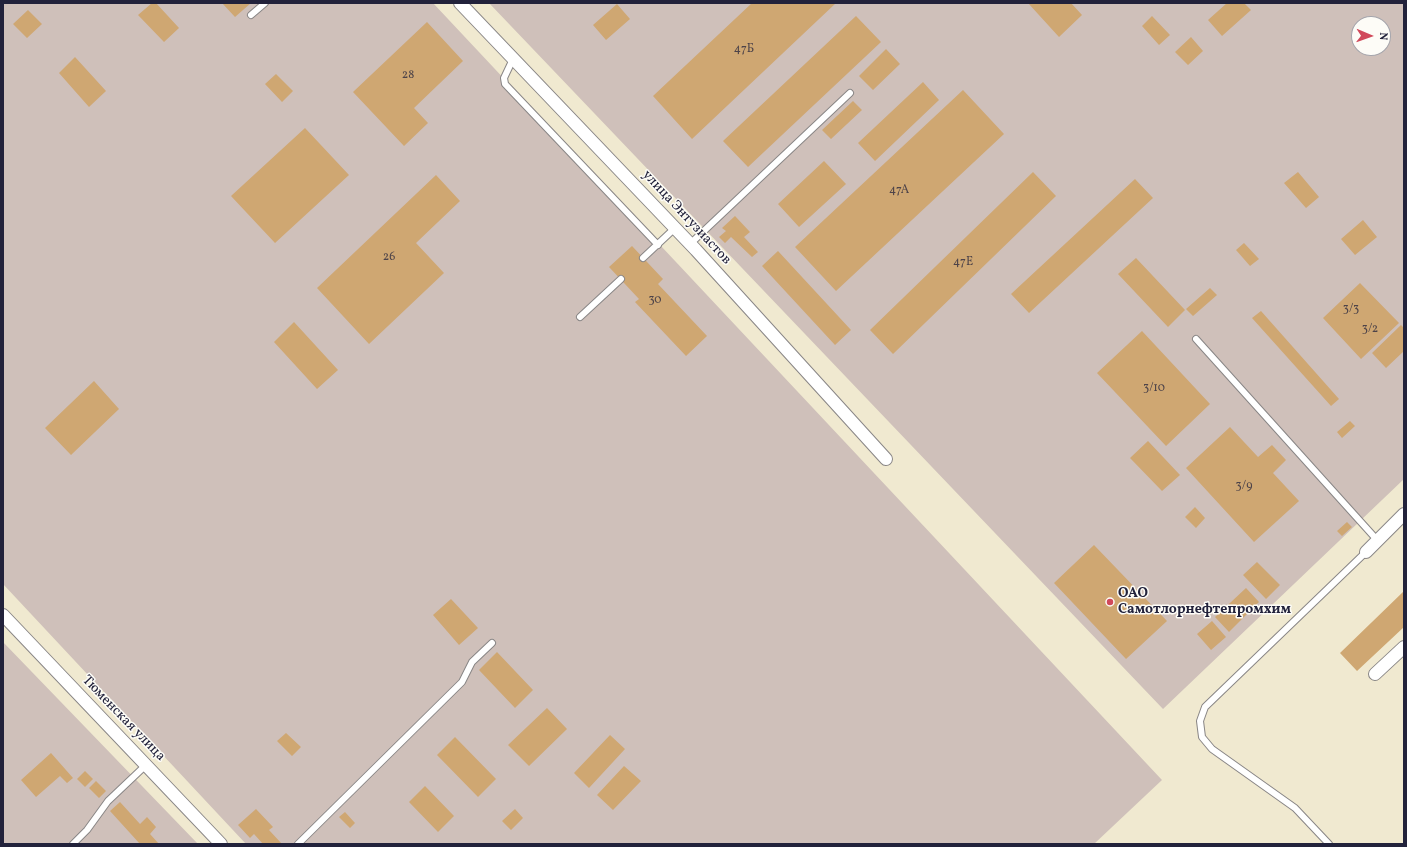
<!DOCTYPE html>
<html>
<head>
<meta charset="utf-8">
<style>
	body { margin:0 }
	#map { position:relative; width:1407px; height:847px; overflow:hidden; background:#f0e9d0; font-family:Vollkorn,serif }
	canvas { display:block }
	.frame { position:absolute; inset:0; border:4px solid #22223b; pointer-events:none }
	.north { position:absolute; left:1351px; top:16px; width:40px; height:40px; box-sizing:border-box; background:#fdfcf7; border:1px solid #a5a5ac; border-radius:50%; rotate:92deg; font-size:11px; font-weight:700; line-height:16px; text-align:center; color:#22223b }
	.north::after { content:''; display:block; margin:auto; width:14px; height:18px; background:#d1495b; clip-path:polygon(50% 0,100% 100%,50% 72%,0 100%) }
</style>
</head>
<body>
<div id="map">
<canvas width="1407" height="847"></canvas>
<div class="frame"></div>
<div class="north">N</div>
</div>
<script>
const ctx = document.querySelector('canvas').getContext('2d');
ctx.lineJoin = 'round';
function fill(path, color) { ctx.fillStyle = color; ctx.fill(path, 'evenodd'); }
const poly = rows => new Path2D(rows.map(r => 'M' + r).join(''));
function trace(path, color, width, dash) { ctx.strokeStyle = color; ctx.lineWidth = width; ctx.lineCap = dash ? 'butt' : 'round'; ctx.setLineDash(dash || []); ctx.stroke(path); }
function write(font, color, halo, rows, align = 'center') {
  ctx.font = font + ' Vollkorn,serif'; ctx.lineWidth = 3; ctx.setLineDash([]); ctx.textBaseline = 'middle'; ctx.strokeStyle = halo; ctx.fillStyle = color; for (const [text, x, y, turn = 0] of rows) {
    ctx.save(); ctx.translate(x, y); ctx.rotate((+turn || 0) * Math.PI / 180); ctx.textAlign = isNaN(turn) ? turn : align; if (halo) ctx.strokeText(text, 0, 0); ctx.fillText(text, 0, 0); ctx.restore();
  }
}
const industrial = poly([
	[3,3,433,3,1162,780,1094,844,246,844,3,584],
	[489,3,1404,3,1404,479,1163,709],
	[1359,24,1383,24,1383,48,1359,48],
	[3,642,198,844,3,844]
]);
const building = poly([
	[152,3,156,3,179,28,164,42,138,15],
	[222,3,251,3,235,17],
	[752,3,836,3,692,139,653,96],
	[1028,3,1071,3,1082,15,1059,37],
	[1227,3,1244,3,1251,10,1222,36,1208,20],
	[617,4,630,19,606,40,593,25],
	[28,10,42,24,27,38,13,24],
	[856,16,881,42,748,167,723,141],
	[1152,16,1170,35,1159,45,1142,26],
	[427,22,463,61,414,108,428,123,404,146,353,92],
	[1191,37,1203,51,1188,65,1175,52],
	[886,49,900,64,873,90,859,76],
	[75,57,106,91,89,107,59,73],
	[276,74,293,91,282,102,265,84],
	[923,82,939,100,875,161,858,143],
	[963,90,1004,134,836,291,795,247],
	[853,101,862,110,831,139,822,130],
	[305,128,349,175,275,243,231,196],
	[824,161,846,184,799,227,778,204],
	[1033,172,1056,196,893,354,870,330],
	[1298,172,1319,197,1306,208,1284,183],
	[436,175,460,201,416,243,444,273,369,344,317,288],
	[1135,179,1153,198,1029,313,1011,294],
	[735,216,750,232,744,237,758,252,752,257,731,237,725,243,719,237,726,231,722,228],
	[1363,220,1377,237,1355,255,1341,239],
	[1244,243,1259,259,1250,266,1236,250],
	[632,246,663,279,658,284,707,336,686,356,635,302,639,299,609,267],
	[778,251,851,330,835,345,762,266],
	[1136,258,1185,310,1168,327,1118,274],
	[1360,283,1399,323,1361,359,1323,318],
	[1210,288,1217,295,1193,316,1186,309],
	[1261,311,1339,399,1331,406,1252,318],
	[294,322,338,370,317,389,274,342],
	[1401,325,1404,328,1404,351,1386,368,1372,353],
	[1142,331,1210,404,1166,446,1097,373],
	[94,381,119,409,71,455,45,428],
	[1350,421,1355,426,1342,438,1337,432],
	[1230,427,1258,457,1272,445,1286,460,1273,473,1299,501,1254,542,1186,468],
	[1148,441,1180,475,1162,491,1130,458],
	[1195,507,1205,518,1196,528,1185,517],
	[1347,522,1352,527,1342,536,1337,531],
	[1094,545,1167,621,1126,659,1054,583],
	[1257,562,1280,585,1266,599,1243,575],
	[1246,588,1259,602,1229,632,1215,617],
	[1404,591,1404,627,1357,671,1340,653],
	[451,599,478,628,459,645,433,615],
	[1212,621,1226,637,1211,650,1197,634],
	[497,652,533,690,515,708,479,670],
	[547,708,567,729,529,766,508,745],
	[286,733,301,747,292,756,277,741],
	[610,735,625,749,589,788,574,773],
	[455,737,496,779,478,797,437,755],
	[51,753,73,778,67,783,60,776,36,797,21,780],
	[624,766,641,781,613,810,597,795],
	[85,771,93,779,85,787,77,779],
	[96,781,106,791,99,798,89,788],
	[425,786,454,816,438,832,409,802],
	[120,802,140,824,147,817,156,827,150,834,159,844,140,844,110,811],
	[256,809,273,827,269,830,282,844,263,844,254,834,250,838,238,825],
	[515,809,523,818,511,830,502,821],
	[345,812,355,823,350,828,339,817]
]);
const service = poly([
	[251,15,265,3],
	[513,59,504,78,505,84,658,245],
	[690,244,850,93],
	[643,258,675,228],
	[580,317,621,279],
	[1196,339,1378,541],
	[73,844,87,830,108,801,146,765],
	[298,844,462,682,472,662,492,643],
	[1329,844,1295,808,1212,749,1202,737,1200,721,1205,707,1366,552]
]);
const minor = poly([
	[460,3,696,250,886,459],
	[1366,552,1404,514],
	[3,615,221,844],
	[1375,674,1404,647]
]);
const markers = [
	[1110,602,4,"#d1495b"]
];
const numberNames = [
	["47Б",744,50],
	["28",408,76],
	["47А",899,191],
	["26",389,258],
	["47Е",963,263],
	["30",655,301],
	["3/3",1351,310],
	["3/2",1370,330],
	["3/10",1154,389],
	["3/9",1244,487]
];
const streetNames = [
	["улица Энтузиастов",686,218,47],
	["Тюменская улица",123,719,46]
];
const poiNames = [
	["ОАО",1118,594],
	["Самотлорнефтепромхим",1118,610]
];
fill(industrial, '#cfc0ba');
fill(building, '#cfa772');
trace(service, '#898686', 8);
trace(minor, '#898686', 14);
trace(service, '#fff', 6);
trace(minor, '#fff', 12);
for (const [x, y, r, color] of markers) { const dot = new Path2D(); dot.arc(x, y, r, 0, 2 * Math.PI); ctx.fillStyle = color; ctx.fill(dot); trace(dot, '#fdfcf7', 1.5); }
write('12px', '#4d4349', null, numberNames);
write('14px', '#22223b', '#fdfcf7', streetNames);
write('bold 14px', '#22223b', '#fdfcf7', poiNames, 'left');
</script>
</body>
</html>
